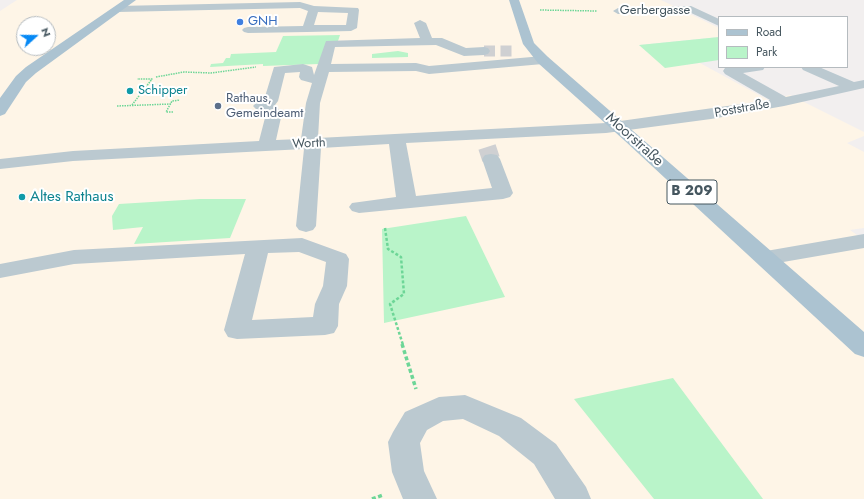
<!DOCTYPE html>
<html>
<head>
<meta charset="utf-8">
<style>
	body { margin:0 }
	#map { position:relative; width:864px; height:499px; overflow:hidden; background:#f2efef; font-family:Jost,sans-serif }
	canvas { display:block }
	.legend { position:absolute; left:718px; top:16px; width:130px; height:52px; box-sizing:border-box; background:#fff; border:1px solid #b5bbbf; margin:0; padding:5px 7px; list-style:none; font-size:12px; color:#45565f }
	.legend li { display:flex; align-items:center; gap:8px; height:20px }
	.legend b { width:20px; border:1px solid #b5bbbf }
	.north { position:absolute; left:16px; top:16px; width:40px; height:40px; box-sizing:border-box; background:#fff; border:1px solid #b5bbbf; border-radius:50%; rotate:69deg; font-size:11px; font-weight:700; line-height:16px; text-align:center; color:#45565f }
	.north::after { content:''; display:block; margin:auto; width:14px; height:18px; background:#0689f5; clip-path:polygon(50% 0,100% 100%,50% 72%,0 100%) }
</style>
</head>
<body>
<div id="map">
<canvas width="864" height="499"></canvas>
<ul class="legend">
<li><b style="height:5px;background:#acc3d1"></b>Road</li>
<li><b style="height:11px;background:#b9f4c9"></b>Park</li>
</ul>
<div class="north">N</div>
</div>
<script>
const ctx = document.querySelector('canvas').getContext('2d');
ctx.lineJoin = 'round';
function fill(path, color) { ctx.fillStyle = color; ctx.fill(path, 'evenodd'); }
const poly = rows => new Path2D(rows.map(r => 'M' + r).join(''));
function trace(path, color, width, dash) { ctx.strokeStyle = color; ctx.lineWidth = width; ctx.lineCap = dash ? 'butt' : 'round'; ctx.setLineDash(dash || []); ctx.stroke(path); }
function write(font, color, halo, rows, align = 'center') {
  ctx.font = font + ' Jost,sans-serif'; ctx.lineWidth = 4; ctx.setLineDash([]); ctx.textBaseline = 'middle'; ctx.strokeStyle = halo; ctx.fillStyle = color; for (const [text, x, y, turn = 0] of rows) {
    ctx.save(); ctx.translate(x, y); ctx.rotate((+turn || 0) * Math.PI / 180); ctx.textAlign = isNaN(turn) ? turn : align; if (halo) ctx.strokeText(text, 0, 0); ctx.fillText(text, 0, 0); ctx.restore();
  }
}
const commercial = poly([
	[17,0,661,0,719,28,719,37,639,45,665,67,700,63,768,100,790,95,864,132,864,136,847,143,864,152,864,228,850,230,864,240,864,499,0,499,0,11],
	[24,24,48,24,48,48,24,48]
]);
const green = poly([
	[340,35,338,41,319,64,263,66,263,64,210,67,211,64,223,63,226,58,230,58,231,54,276,52,283,36],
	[719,37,719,60,665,68,639,45],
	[398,51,408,53,408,57,372,58,372,54],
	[200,199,246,199,230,238,134,244,143,227,113,230,112,216,119,204],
	[466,216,505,297,384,323,382,229],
	[673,378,763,499,654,499,574,399]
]);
const minorTunnelFar1 = poly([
	[484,51,517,51]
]);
const minorTunnel = poly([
	[487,147,491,159]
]);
const pathFar2 = poly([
	[540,10,597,11],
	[156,77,184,72,211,73,256,67],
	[132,105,152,79,137,79],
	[117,106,171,104],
	[173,112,166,112,172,101,180,100]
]);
const pathFar1 = poly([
	[385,228,388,249,401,257,404,294,390,304,403,345]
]);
const path = poly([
	[402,344,416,389],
	[372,499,383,495]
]);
const minor = poly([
	[300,2,314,6,358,8,359,10,357,28,351,31,307,32,248,33,244,32,242,30,244,28,248,27,303,26,308,11,300,8,118,12,113,9,118,6,300,2],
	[318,12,348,13,346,25,314,25,318,12],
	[691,6,719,19,719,26,689,12,618,14,613,11,618,8,691,6],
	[420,20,426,23,432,38,442,38,466,48,484,47,488,48,490,51,488,54,484,55,464,56,436,45,335,47,331,64,416,63,429,66,543,56,548,57,549,60,548,63,543,64,429,74,416,71,329,72,320,103,318,138,606,123,770,100,725,74,723,71,725,68,730,67,765,67,763,70,743,73,786,97,839,86,803,70,801,67,819,67,854,82,864,80,864,88,784,106,711,119,606,133,406,143,416,196,492,188,482,159,485,155,491,154,497,155,500,159,513,193,510,197,503,199,359,213,352,211,349,207,352,203,396,197,389,144,321,148,316,226,313,230,306,232,299,230,296,226,304,149,73,161,0,169,0,159,73,151,259,141,266,114,263,111,256,109,253,106,256,103,264,100,274,67,303,64,312,67,314,75,326,41,420,38,414,23,420,20],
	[300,72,299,77,301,80,312,83,306,103,301,139,276,140,282,113,275,105,278,101,285,73,300,72],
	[864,234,864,248,766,265,758,263,755,258,758,253,766,251,864,234],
	[302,238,346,254,349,259,347,286,339,304,338,326,334,333,325,335,237,339,228,337,224,330,245,254,74,264,0,278,0,264,74,250,302,238],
	[299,252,326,262,323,286,315,304,313,317,252,320,268,253,299,252],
	[465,395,521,418,556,444,586,487,591,499,555,499,534,464,499,436,463,419,443,421,427,430,420,443,424,471,437,499,403,499,392,472,388,442,393,432,405,412,439,397,465,395]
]);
const major = poly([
	[124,0,136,0,36,73,26,82,5,114,0,116,0,98,16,76,26,67,124,0],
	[509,0,519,0,534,43,548,57,864,332,864,357,855,354,625,141,538,63,523,44,509,0]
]);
const markers = [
	[240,22,4,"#3f7fe0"],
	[130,91,4,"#0f9aa8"],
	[218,106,4,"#5c6f8a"],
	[22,197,4,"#0f9aa8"]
];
const farStreetnames = [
	["Gerbergasse",655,11],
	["Poststraße",742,109,-10],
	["Worth",309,144,-3]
];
const farShopnames = [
	["GNH",248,22]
];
const farCulturenames = [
	["Schipper",138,91]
];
const farServicenames = [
	["Rathaus,",226,99],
	["Gemeindeamt",226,114]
];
const shields = [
	[692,192,50]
];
const shieldNames = [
	["B 209",692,192]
];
const streetNames = [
	["Moorstraße",634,140,42]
];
const cultureNames = [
	["Altes Rathaus",30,197]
];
fill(commercial, '#fef5e7');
fill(green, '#b9f4c9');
trace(minorTunnelFar1, '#cfd0d2', 11, [11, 5.5]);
trace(minorTunnel, '#cfd0d2', 18, [18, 9]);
trace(pathFar2, '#6dd697', 1.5, [1.5, 1]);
trace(pathFar1, '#6dd697', 2.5, [3, 2]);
trace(path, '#6dd697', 3.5, [4, 2.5]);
fill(minor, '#bbc9d0');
fill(major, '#acc3d1');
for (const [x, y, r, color] of markers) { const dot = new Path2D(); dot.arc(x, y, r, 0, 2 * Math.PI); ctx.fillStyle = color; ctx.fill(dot); trace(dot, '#fff', 1.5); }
write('13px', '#45565f', '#fff', farStreetnames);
write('13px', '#366cbe', '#fff', farShopnames, 'left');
write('13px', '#0d838f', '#fff', farCulturenames, 'left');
write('13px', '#4e5e75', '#fff', farServicenames, 'left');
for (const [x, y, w] of shields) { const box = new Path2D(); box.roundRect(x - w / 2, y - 12, w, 24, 3); ctx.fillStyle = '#fff'; ctx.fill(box); trace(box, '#45565f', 1); }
write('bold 14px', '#45565f', null, shieldNames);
write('15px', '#45565f', '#fff', streetNames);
write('15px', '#0d838f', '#fff', cultureNames, 'left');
</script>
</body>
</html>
